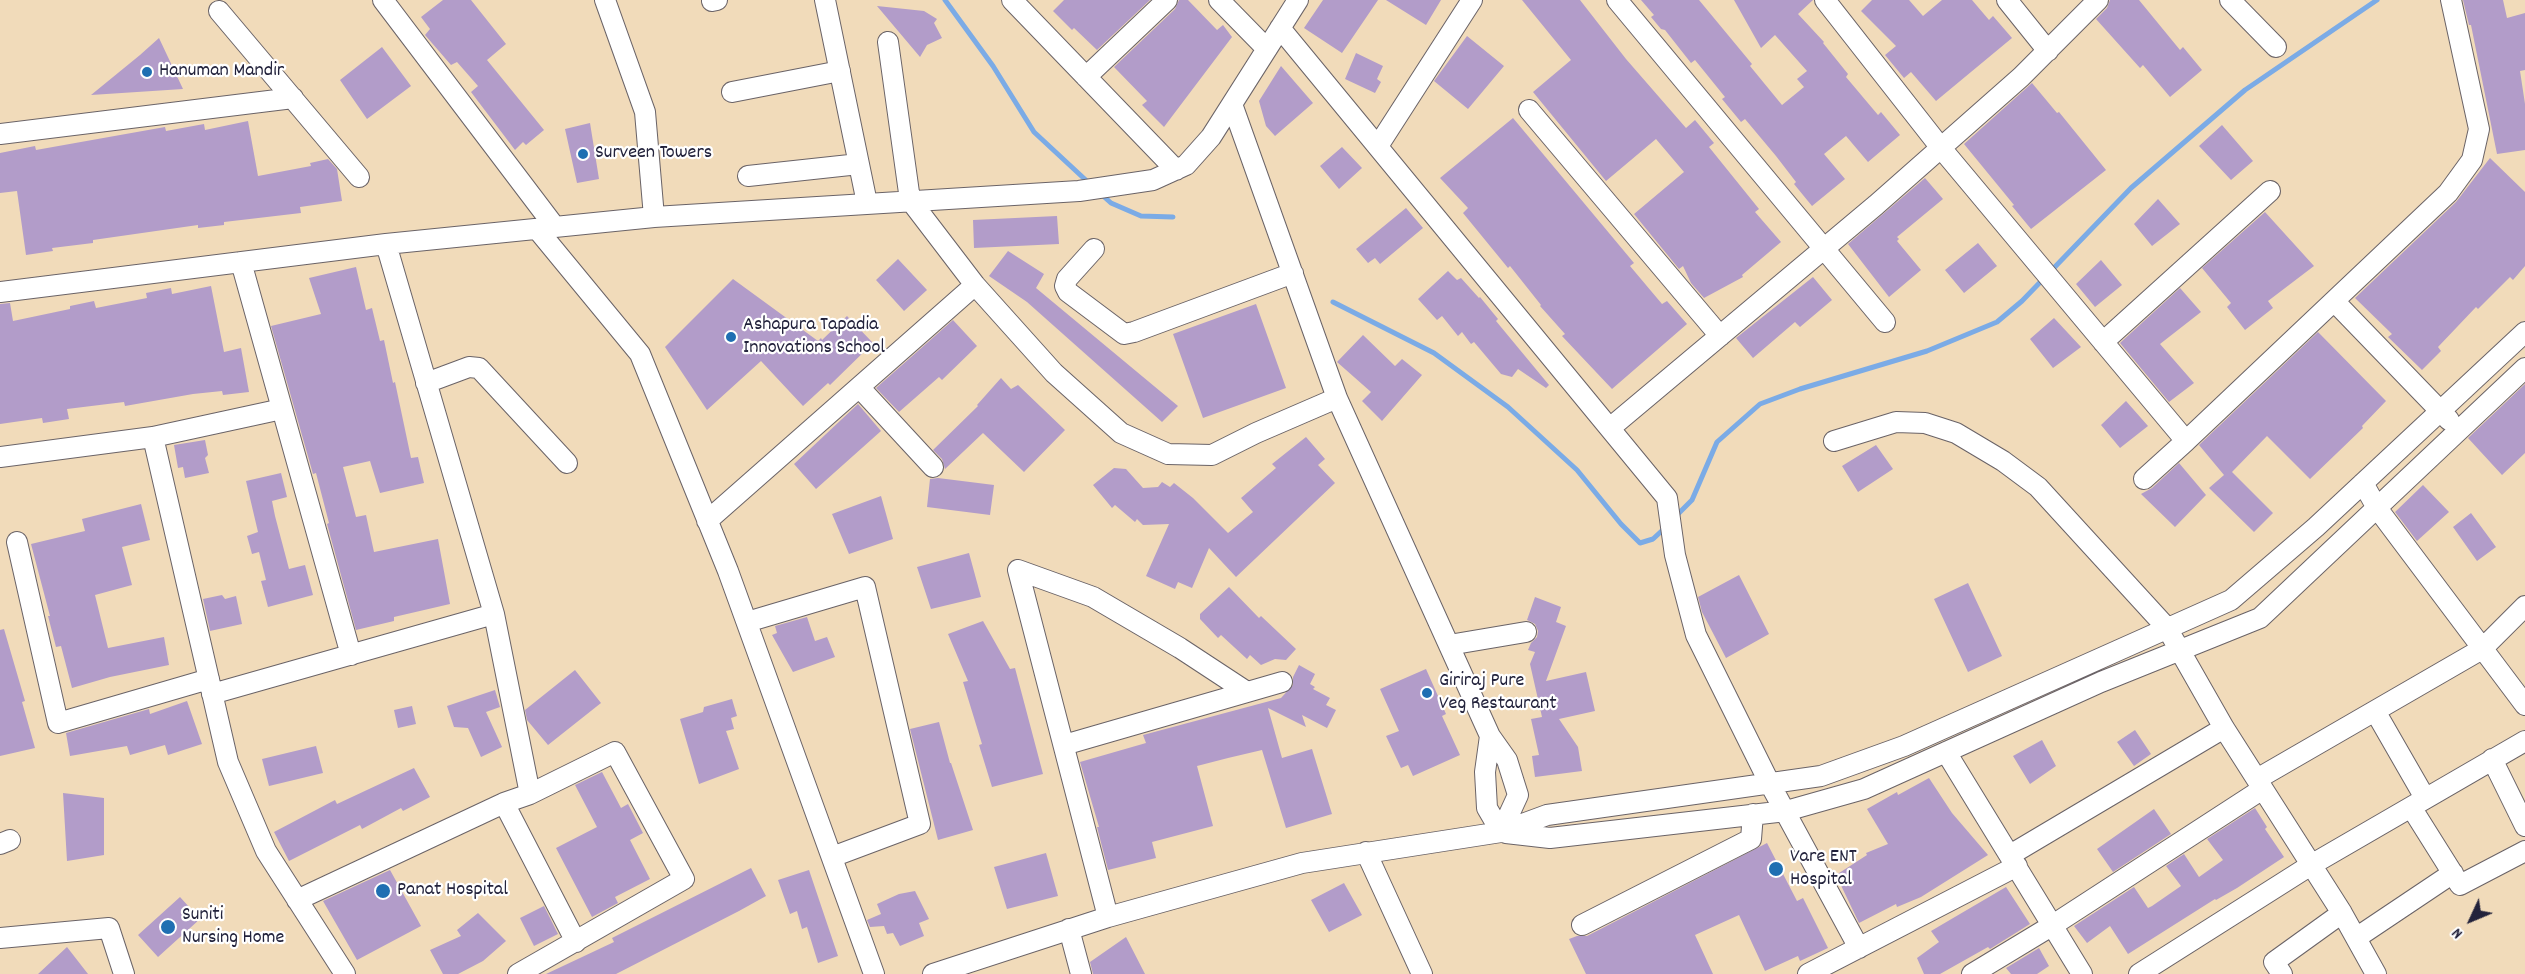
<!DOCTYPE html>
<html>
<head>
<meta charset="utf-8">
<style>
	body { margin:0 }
	#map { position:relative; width:2525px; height:974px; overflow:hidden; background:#f1dbba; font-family:Dekko,sans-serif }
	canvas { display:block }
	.north { position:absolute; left:2441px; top:890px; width:60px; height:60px; -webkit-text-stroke:4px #fff; paint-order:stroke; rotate:226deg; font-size:16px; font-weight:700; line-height:24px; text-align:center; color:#22223b }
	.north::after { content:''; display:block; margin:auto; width:21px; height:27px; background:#22223b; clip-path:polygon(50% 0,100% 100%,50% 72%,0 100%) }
</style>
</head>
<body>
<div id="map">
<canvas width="2525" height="974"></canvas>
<div class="north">N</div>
</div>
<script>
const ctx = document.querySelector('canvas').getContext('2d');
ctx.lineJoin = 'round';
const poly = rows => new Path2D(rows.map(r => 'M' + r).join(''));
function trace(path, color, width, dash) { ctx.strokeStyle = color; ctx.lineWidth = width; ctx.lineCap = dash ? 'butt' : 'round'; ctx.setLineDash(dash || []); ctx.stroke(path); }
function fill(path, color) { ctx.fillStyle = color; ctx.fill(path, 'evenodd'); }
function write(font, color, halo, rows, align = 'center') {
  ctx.font = font + ' Dekko,sans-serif'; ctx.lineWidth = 4.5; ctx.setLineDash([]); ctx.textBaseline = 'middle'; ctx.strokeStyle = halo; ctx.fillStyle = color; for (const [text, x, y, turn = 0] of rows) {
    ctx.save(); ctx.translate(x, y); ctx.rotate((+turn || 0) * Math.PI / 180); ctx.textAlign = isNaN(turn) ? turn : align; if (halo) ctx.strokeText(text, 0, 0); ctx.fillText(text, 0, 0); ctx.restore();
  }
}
const stream = poly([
	[945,0,993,66,1034,132,1090,184],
	[1101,194,1111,203,1141,216,1173,217],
	[1333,302,1434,353,1508,407,1577,470,1621,524,1640,543,1653,539,1667,526],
	[1675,517,1692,500,1717,442,1760,404,1800,389,1927,351,1997,322,2022,301,2131,188,2245,90,2377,0]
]);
const building = poly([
	[443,0,471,0,506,44,487,60,544,130,526,145,523,142,515,150,471,92,478,86,457,62,451,65,425,35,430,29,421,17],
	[1064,0,1150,0,1097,50,1074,28,1072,30,1053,11],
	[1179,0,1188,0,1217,30,1223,25,1232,37,1164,127,1142,105,1147,101,1114,67,1175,9],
	[1323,0,1378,0,1342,53,1304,28],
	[1386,0,1441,0,1426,25],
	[1522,0,1580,0,1626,59,1686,128,1695,120,1714,143,1709,147,1759,209,1755,212,1781,242,1742,275,1743,277,1704,298,1691,283,1683,266,1679,269,1634,214,1684,172,1656,139,1606,181,1533,92,1571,60],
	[1641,0,1699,0,1752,64,1750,66,1782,105,1804,87,1797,79,1807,71,1775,35,1761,48,1734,0,1813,0,1798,14,1824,42,1823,43,1848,74,1846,77,1878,115,1881,112,1900,135,1868,162,1846,136,1824,154,1845,179,1812,206,1794,184,1796,182,1776,156,1745,119,1741,122,1722,99,1725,97,1695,60,1691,63,1665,30,1661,29,1651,17,1654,15],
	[1872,0,1909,0,1923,16,1942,0,1972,0,1989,20,1993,16,2012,38,1936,101,1911,72,1904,78,1885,55,1896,46,1861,11],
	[2110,0,2139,0,2180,50,2183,47,2202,70,2170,97,2143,65,2140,68,2096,19,2107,8],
	[2463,0,2503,0,2507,18,2525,13,2525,70,2520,71,2525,104,2525,150,2497,154,2471,25,2469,25],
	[877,6,924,11,937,19,934,23,942,38,927,45,920,57],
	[1467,36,1504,66,1468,109,1434,81],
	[159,38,183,89,91,95,140,55],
	[382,47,411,86,367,119,340,80],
	[1356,53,1383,66,1377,79,1381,82,1375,93,1345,79],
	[1281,66,1313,103,1275,136,1266,126,1259,101],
	[2032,83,2057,113,2059,112,2106,170,2031,229,2012,206,2014,205,1964,144],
	[1513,118,1634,263,1630,266,1662,304,1667,301,1687,324,1612,389,1562,336,1565,334,1540,306,1541,305,1510,266,1508,268,1463,213,1468,208,1440,178],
	[248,121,258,176,311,166,310,163,328,159,337,169,342,201,300,207,301,213,224,222,224,225,198,228,198,225,93,240,93,243,52,248,53,251,26,255,17,191,0,193,0,153,35,146,36,150,165,127,166,131,204,124,205,130],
	[590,123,599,179,577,183,565,129],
	[2222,125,2253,161,2231,180,2199,146],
	[1342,147,1362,168,1339,189,1320,166],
	[2490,158,2525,192,2525,266,2513,280,2510,277,2478,309,2476,307,2438,347,2441,351,2422,370,2388,337,2392,334,2355,298,2456,202],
	[1925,178,1943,199,1897,237,1899,239,1897,241,1921,270,1889,297,1848,244],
	[2158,199,2180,224,2152,246,2134,224],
	[1406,208,1423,228,1380,264,1375,258,1368,263,1356,249],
	[2265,212,2314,266,2268,301,2273,308,2245,330,2227,307,2231,303,2202,268],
	[1057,216,1059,244,974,248,973,220],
	[1978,243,1997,266,1964,293,1945,270],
	[1008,251,1044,274,1036,288,1178,406,1162,422,1027,302,989,276],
	[898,259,927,290,904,311,876,280],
	[2101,260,2122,285,2095,307,2076,284],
	[356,267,366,310,372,308,380,341,384,340,393,383,395,382,411,458,418,457,424,483,380,493,370,461,343,467,356,517,366,515,374,552,438,539,450,604,394,617,394,621,356,630,327,524,329,523,316,473,313,474,271,326,321,314,309,278],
	[1448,271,1457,280,1461,278,1479,298,1480,297,1498,319,1496,321,1549,385,1546,388,1518,369,1512,377,1501,374,1474,342,1471,344,1462,332,1458,336,1442,316,1437,320,1418,299],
	[1813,277,1832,300,1800,327,1795,322,1753,358,1736,338],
	[733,279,818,341,821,338,822,340,847,316,873,343,830,385,828,383,803,406,761,361,707,410,665,347],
	[211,286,224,352,241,348,249,392,223,395,222,391,193,394,125,406,124,402,67,409,69,419,43,423,42,418,0,424,0,304,10,303,13,321,70,309,70,306,94,301,96,308,147,298,146,293,171,288,172,294],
	[2180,288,2201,312,2160,344,2194,383,2169,402,2120,343],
	[1256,304,1286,388,1203,418,1173,334],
	[2054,318,2081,347,2053,368,2030,339],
	[953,320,977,346,942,380,939,377,899,412,876,388],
	[2318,332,2386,401,2362,426,2363,428,2310,479,2267,436,2232,472,2273,513,2254,532,2209,488,2224,475,2199,445],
	[1363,335,1395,366,1402,359,1422,375,1382,421,1362,401,1371,392,1337,362],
	[1001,378,1011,389,1018,385,1065,430,1024,472,983,433,945,469,942,459,933,450,978,406,977,405],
	[2525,384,2525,453,2502,475,2468,438],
	[2126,401,2148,426,2120,448,2101,425],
	[858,404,881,431,816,489,794,464],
	[1306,437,1325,459,1318,465,1335,483,1236,577,1209,548,1192,588,1178,582,1175,589,1146,576,1169,524,1143,525,1137,519,1135,522,1115,505,1112,508,1093,485,1114,468,1126,469,1143,488,1158,487,1162,482,1170,487,1174,483,1193,498,1228,533,1253,512,1241,498,1276,468,1272,464],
	[205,440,208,455,205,458,209,473,185,478,183,467,178,468,174,445],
	[1876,445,1893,469,1858,492,1842,466],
	[2179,463,2206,495,2175,527,2141,494,2152,488],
	[281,473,287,497,272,501,275,516,289,569,305,565,313,595,268,607,261,581,266,580,259,552,252,554,247,536,258,532,246,481],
	[938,478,994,485,990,515,927,507,930,479],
	[2423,485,2449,512,2417,541,2395,512],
	[881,496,893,539,849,554,832,514],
	[141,504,150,540,122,547,132,585,95,595,108,648,164,637,169,665,110,677,72,688,61,646,56,647,48,616,50,616,31,544,85,531,82,519],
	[2471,513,2496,547,2477,561,2453,527],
	[969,553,981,597,931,609,917,567],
	[1739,575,1769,634,1726,658,1702,612,1698,597],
	[1968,583,2002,656,1968,672,1934,599],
	[1229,587,1259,618,1261,616,1296,649,1286,660,1275,659,1261,665,1250,655,1247,659,1221,635,1218,638,1200,619,1200,614],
	[222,595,225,599,236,596,242,624,210,631,203,599],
	[1535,597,1561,607,1556,622,1566,626,1546,681,1586,672,1595,711,1559,719,1578,747,1582,771,1535,777,1532,756,1539,755,1531,719,1542,717,1530,664,1535,652,1528,650,1531,643,1537,637,1538,631,1535,624,1527,620],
	[807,617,815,641,827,637,835,657,793,672,772,635,777,633,775,626],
	[983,621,1010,669,1015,668,1043,774,992,787,979,745,982,744,963,682,968,681,948,634],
	[4,629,25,701,22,702,35,748,0,756,0,630],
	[1299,665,1315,674,1310,684,1315,687,1313,689,1330,698,1326,705,1336,710,1327,728,1302,715,1306,727,1268,708,1282,758,1312,749,1332,814,1286,828,1262,750,1228,758,1197,766,1213,826,1152,842,1156,858,1108,870,1097,827,1099,827,1080,762,1146,743,1143,735,1281,698,1293,685,1293,677],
	[1426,669,1446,714,1442,716,1460,755,1413,776,1408,765,1401,768,1386,736,1399,731,1380,689],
	[575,670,601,703,548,745,527,720,525,710],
	[495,690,500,707,486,712,502,747,481,757,468,728,454,727,447,706],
	[732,699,737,716,731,718,734,729,726,731,739,769,699,784,680,719,703,712,704,707],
	[187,701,202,744,168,755,165,745,130,755,127,746,70,756,66,733,149,709,150,714],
	[412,706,416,724,398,728,394,710],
	[939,722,950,763,951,763,973,830,938,840,910,729],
	[2135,730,2151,754,2134,766,2117,742],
	[2042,740,2056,766,2030,784,2013,756],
	[316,746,323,773,269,786,262,759],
	[414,768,430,797,403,811,401,808,362,829,360,825,289,861,274,832,335,800,337,804],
	[602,772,621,808,628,804,643,833,630,840,650,879,615,897,618,903,592,917,556,848,597,827,575,785],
	[1929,778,1952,813,1988,855,1921,897,1897,907,1896,904,1859,923,1836,875,1867,855,1866,853,1888,844,1867,809,1897,792,1898,795],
	[63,793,104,798,104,855,67,861],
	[2255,808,2267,827,2265,829,2284,857,2237,888,2216,900,2215,899,2128,954,2110,926,2087,943,2074,926,2134,887,2148,908,2152,906,2181,886,2166,866,2184,854,2199,877,2223,860,2207,839],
	[2154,809,2171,834,2113,872,2097,849],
	[1767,843,1797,901,1803,898,1828,948,1800,961,1798,956,1765,971,1739,915,1695,935,1713,974,1586,974,1569,939,1577,936,1587,936],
	[1046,853,1058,896,1007,909,994,867],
	[751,868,766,896,739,911,616,974,546,974,614,942,612,938],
	[390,870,421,926,357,960,323,901],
	[809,870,838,956,818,963,807,927,802,929,797,911,790,914,778,880],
	[1344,883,1362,915,1329,932,1311,900],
	[2006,887,2030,924,1990,949,1988,947,1940,974,1924,974,1917,958,1939,942,1931,931],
	[915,891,929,919,919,923,924,936,900,946,893,933,887,934,884,926,870,927,867,920,881,914,877,904,899,894],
	[180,897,200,919,158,957,138,935],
	[544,906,558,934,534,946,520,918],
	[478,913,506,941,483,961,458,974,443,974,430,950,461,936,457,930],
	[1126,937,1145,974,1093,974,1090,962],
	[67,947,88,974,38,974],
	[2039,948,2049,966,2037,974,2011,974,2006,968]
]);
const minor = poly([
	[383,0,555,227],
	[605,0,645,112,654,217],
	[825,0,867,203],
	[1012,0,1176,170],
	[1219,0,1267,49],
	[1617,0,1885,322],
	[1825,0,1941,148,2186,441],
	[2007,0,2048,51],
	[2230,0,2276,47],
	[712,1,717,0],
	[219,11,359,177],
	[1280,28,1667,498,1675,555,1696,635,1770,784,1859,948],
	[888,42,910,200,975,285,1054,373,1121,433,1168,454,1212,455,1256,433,1337,398],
	[1086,77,1167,0],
	[732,92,840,71],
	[1232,104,1337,398,1490,736,1507,760,1518,795,1501,832],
	[1529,110,1720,336],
	[0,134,293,98],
	[1378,146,1472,0],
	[748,176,859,164],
	[537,229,640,354,728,571,874,974],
	[386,244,494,614,530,794],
	[1094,249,1067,279,1065,286,1068,292,1124,334,1134,332,1293,273],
	[241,262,351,655],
	[0,292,386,244,654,217,1079,191,1153,180,1186,165,1211,137,1298,0],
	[2334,301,2449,420],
	[2103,342,2270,191],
	[426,383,469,367,479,368,567,463],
	[859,387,933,467],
	[1610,428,1876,205,2021,77,2098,0],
	[153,437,228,762,266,851,345,974],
	[1834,441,1896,422,1925,423,1956,433,2003,461,2038,487,2167,628,2224,728,2342,913,2376,974],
	[0,457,153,437,282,409],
	[2144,479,2186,441,2448,193,2472,160,2479,129,2451,0],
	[2363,483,2377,508,2525,705],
	[707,521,975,285],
	[17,542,58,723,209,679],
	[1018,570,1108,917],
	[1018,570,1093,597,1180,648,1247,692],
	[747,622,865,587,920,824,832,857],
	[1449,645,1526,632],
	[212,694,494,614],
	[2375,711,2425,798],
	[1490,736,1485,772,1487,808,1501,832],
	[1064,745,1282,682],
	[1946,752,2082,974],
	[2492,759,2525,826],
	[2257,779,2482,649,2525,606],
	[504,803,576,942],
	[2411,807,2460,885,2525,851],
	[1506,833,1550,838,1786,811,1864,789,2101,682,2260,618,2525,368],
	[0,844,10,840],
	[1366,852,1422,974],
	[2010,855,2224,728],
	[297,900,504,803,530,794,615,752,684,879,518,974],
	[1582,925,1751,839,1753,814],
	[1069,929,1081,974],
	[0,938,109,928,124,974],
	[2356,938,2453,873],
	[933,974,1108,917,1302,863,1501,832,1547,815,1821,776,1904,746,2231,600,2316,527,2525,332],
	[1808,974,2017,866],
	[1972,974,2053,925,2261,790],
	[2139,974,2311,865,2525,741],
	[2282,974,2274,962,2342,913]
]);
const markers = [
	[147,72,6,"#1f6fb2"],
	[583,154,6,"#1f6fb2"],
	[731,337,6,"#1f6fb2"],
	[1427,693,6,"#1f6fb2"],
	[1776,869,8,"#1f6fb2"],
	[383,891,8,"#1f6fb2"],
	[168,927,8,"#1f6fb2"]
];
const poiNames = [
	["Hanuman Mandir",159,72],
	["Surveen Towers",595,154],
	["Ashapura Tapadia",743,326],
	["Innovations School",743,349],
	["Giriraj Pure",1439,682],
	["Veg Restaurant",1439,705],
	["Vare ENT",1790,858],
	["Hospital",1790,881],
	["Panat Hospital",397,891],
	["Suniti",182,916],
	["Nursing Home",182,939]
];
trace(stream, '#7babe6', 5);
fill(building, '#b29cc9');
trace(minor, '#6a6367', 22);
trace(minor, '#fff', 20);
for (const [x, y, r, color] of markers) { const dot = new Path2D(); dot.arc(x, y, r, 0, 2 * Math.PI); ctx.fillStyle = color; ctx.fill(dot); trace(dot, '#fff', 2); }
write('20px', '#22223b', '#fff', poiNames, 'left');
</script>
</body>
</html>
